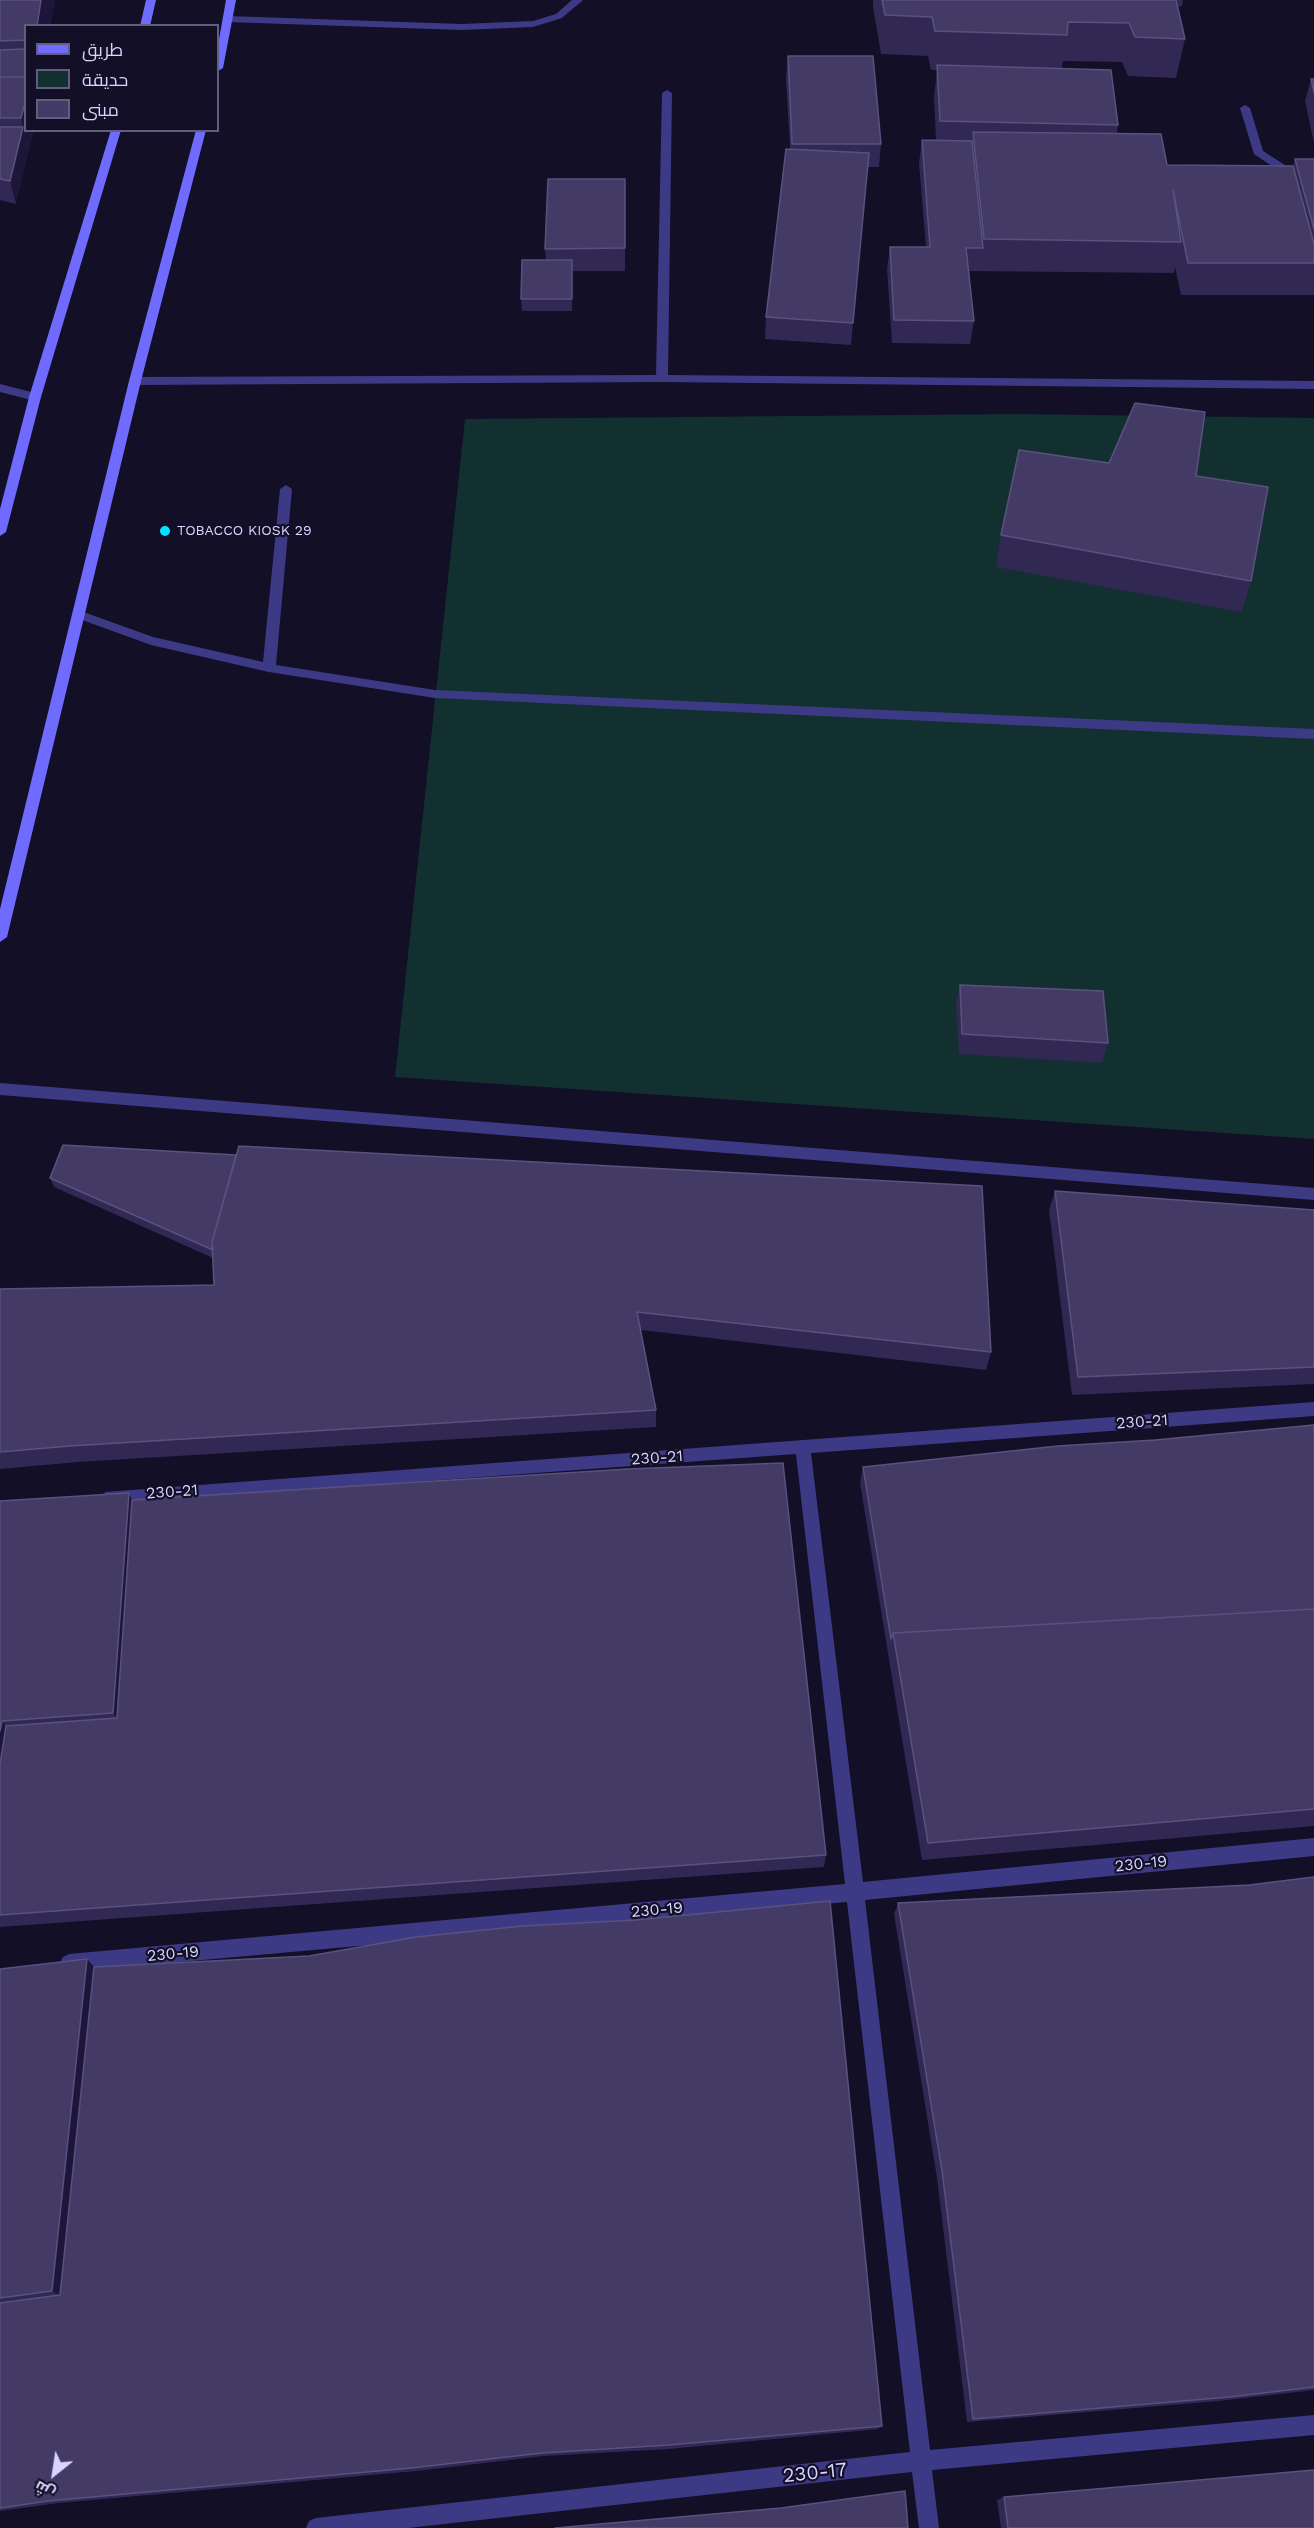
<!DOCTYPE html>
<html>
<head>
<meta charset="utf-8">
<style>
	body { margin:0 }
	#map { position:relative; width:1314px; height:2528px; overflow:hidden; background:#130f26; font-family:"Work Sans",Cairo,sans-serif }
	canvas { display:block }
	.legend { position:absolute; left:24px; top:24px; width:195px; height:108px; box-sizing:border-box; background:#130f26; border:2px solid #625e7d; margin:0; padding:8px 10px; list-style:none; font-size:18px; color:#d9d4ff }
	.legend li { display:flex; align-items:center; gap:12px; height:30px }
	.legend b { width:30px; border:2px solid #625e7d }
	.north { position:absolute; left:24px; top:2444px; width:60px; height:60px; -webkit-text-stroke:4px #130f26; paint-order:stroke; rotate:210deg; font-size:16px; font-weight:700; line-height:24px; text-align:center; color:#d9d4ff }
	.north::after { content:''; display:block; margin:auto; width:21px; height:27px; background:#d9d4ff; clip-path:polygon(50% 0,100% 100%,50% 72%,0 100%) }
</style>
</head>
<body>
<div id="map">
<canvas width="1314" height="2528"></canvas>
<ul class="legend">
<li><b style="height:8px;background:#6f6bff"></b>طريق</li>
<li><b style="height:16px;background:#12302f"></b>حديقة</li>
<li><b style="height:16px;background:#433a66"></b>مبنى</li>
</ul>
<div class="north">ش</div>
</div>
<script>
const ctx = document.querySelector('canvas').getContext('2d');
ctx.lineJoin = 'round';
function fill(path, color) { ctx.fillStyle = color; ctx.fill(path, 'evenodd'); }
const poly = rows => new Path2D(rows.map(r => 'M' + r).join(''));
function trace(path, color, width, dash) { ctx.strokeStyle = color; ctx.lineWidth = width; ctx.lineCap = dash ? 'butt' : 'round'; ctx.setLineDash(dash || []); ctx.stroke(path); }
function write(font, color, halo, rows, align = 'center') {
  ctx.font = font + ' "Work Sans",sans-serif'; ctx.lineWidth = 4.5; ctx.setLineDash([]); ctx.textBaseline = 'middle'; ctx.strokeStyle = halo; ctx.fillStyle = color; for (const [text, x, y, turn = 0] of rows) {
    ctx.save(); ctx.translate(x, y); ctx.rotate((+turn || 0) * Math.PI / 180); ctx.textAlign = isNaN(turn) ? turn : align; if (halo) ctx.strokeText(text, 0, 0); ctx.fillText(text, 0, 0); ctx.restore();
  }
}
const green = poly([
	[1016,414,1314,418,1314,1139,395,1077,465,419]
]);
const service = poly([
	[572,0,583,0,562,18,533,27,462,30,227,22,222,19,227,16,462,24,533,21,556,14,572,0],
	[286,485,292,489,276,665,435,690,1314,729,1314,739,435,698,269,672,151,645,74,617,72,614,78,610,153,637,263,662,280,489,286,485]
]);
const minor = poly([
	[667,90,672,93,668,375,1314,381,1314,389,662,382,135,385,129,381,135,377,656,375,662,93,667,90],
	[1245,105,1250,108,1263,151,1288,167,1314,169,1314,175,1281,172,1254,154,1240,108,1245,105],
	[1314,1402,1314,1416,811,1453,863,1882,1314,1838,1314,1856,865,1900,930,2450,1314,2415,1314,2435,932,2470,939,2528,919,2528,912,2472,408,2528,306,2528,309,2521,316,2518,910,2452,847,1902,69,1972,63,1969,60,1963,63,1957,69,1954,845,1884,796,1454,111,1504,105,1502,103,1497,105,1492,1314,1402]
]);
const tertiary = poly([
	[0,384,39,394,41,397,35,401,0,392,0,384],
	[0,1083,1314,1188,1314,1200,0,1095,0,1083]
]);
const secondary = poly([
	[146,0,156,0,150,26,140,26,146,0],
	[226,0,236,0,223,68,218,71,218,45,226,0],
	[111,130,121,130,41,397,6,532,0,536,0,509,29,397,111,130],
	[196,130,206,130,141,381,7,937,0,942,0,909,129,381,196,130]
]);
const wall = poly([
	[0,0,55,0,50,26,26,26,26,130,16,204,0,200],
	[873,0,1183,0,1182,6,1178,7,1185,39,1176,78,1128,76,1122,62,1063,61,1062,68,1118,125,1117,133,1167,165,1293,166,1295,159,1314,159,1314,295,1181,295,1175,267,1174,273,969,271,974,321,970,344,892,343,887,269,890,247,926,247,919,163,922,140,936,140,934,97,937,70,931,70,928,56,881,54,873,7],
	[788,56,881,144,879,167,867,167,851,345,765,339,766,317,790,149,786,78],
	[1311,79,1314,79,1314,143,1305,101],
	[625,179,625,271,572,271,572,311,522,311,521,299,546,260,545,249],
	[1196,476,1251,581,1242,612,996,567,1001,535],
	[960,985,1108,1043,1102,1063,959,1054,956,1005],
	[50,1178,991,1352,986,1370,641,1330,656,1410,656,1427,78,1462,0,1469,0,1289,214,1285,213,1258,54,1187],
	[1055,1191,1314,1210,1314,1384,1072,1395,1049,1210],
	[1314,1425,1314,1826,922,1860,860,1483,863,1467],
	[129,1493,132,1500,826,1855,824,1867,0,1927,0,1501],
	[1314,1877,1314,2390,1219,2401,967,2422,937,2178,894,1914,898,1903,1249,1885],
	[87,1959,94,1967,882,2426,878,2429,669,2449,544,2456,416,2471,59,2503,0,2511,0,1969],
	[1004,2497,1314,2528,1001,2528,997,2500]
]);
const shadedWall = poly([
	[41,0,55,0,50,26,37,26],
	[26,99,26,130,34,130,16,204,10,181,23,127,21,118],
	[129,1493,139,1516,125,1732,113,1713],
	[2,1721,16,1740,0,1845,0,1731],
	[87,1959,103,1977,70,2301,52,2291]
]);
const building = poly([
	[0,0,41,0,37,26,26,26,26,40,0,41,0,0],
	[882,0,1176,0,1185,39,1135,37,1129,23,1068,22,1067,35,935,31,932,17,885,15,882,0],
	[26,49,26,77,0,77,0,50,26,49],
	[788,56,873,56,881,144,792,144,788,56],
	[937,65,1111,70,1118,125,940,121,937,65],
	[0,77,26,77,26,99,21,118,0,118,0,77],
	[1311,79,1314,79,1314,92,1311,79],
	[0,127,23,127,10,181,0,179,0,127],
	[973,132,1161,134,1167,165,1293,166,1314,244,1314,263,1188,263,1173,190,1181,242,984,239,973,132],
	[922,140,972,141,983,248,966,248,974,321,894,320,890,247,930,247,922,140],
	[786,149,869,153,853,323,766,317,786,149],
	[1295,159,1314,159,1314,229,1295,159],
	[548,179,625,179,625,248,545,249,548,179],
	[522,260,572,260,572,299,521,299,522,260],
	[1135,403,1205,412,1196,476,1268,487,1251,581,1001,535,1019,450,1109,463,1135,403],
	[960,985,1103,991,1108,1043,962,1034,960,985],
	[63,1145,236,1155,212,1242,213,1250,50,1178,63,1145],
	[239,1146,982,1186,991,1352,637,1312,656,1410,70,1446,0,1452,0,1289,214,1285,212,1242,239,1146],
	[1055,1191,1314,1210,1314,1367,1078,1377,1055,1191],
	[1314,1425,1314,1609,893,1633,891,1639,863,1467,1058,1446,1155,1440,1314,1425],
	[783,1463,826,1855,0,1915,0,1764,6,1726,117,1718,132,1500,628,1469,783,1463],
	[129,1493,113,1713,2,1721,0,1731,0,1501,129,1493],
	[1314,1609,1314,1809,928,1843,893,1633,1314,1609],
	[1314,1877,1314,2387,1229,2397,973,2419,942,2171,898,1903,1249,1885,1314,1877],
	[830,1901,882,2426,669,2445,542,2453,411,2468,48,2501,0,2508,0,2303,60,2295,94,1967,309,1956,416,1937,523,1926,636,1920,830,1901],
	[87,1959,52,2291,0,2298,0,1969,87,1959],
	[1314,2470,1314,2528,1008,2528,1004,2497,1314,2470],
	[905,2491,908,2528,555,2528,781,2508,905,2491]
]);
const markers = [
	[165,531,6,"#00e5ff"]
];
const farPoinames = [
	["TOBACCO KIOSK 29",177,531]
];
const streetNames = [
	["230-21",1142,1422,-4],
	["230-21",657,1458,-4],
	["230-21",172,1492,-4],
	["230-19",1141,1864,-6],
	["230-19",657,1910,-5],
	["230-19",173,1954,-5]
];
const nearStreetnames = [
	["230-17",815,2473,-6]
];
fill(green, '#12302f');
fill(service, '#3d3a85');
fill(minor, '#3d3a85');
fill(tertiary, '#3d3a85');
fill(secondary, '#6f6bff');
fill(wall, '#312854');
fill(shadedWall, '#1d163a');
fill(building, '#433a66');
trace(building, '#5a527e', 1.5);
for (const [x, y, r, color] of markers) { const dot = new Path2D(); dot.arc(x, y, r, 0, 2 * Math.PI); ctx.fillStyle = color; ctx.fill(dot); trace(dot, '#130f26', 2); }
write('14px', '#d9d4ff', '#130f26', farPoinames, 'left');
write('16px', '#d9d4ff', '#130f26', streetNames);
write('20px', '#d9d4ff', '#130f26', nearStreetnames);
</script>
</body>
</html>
